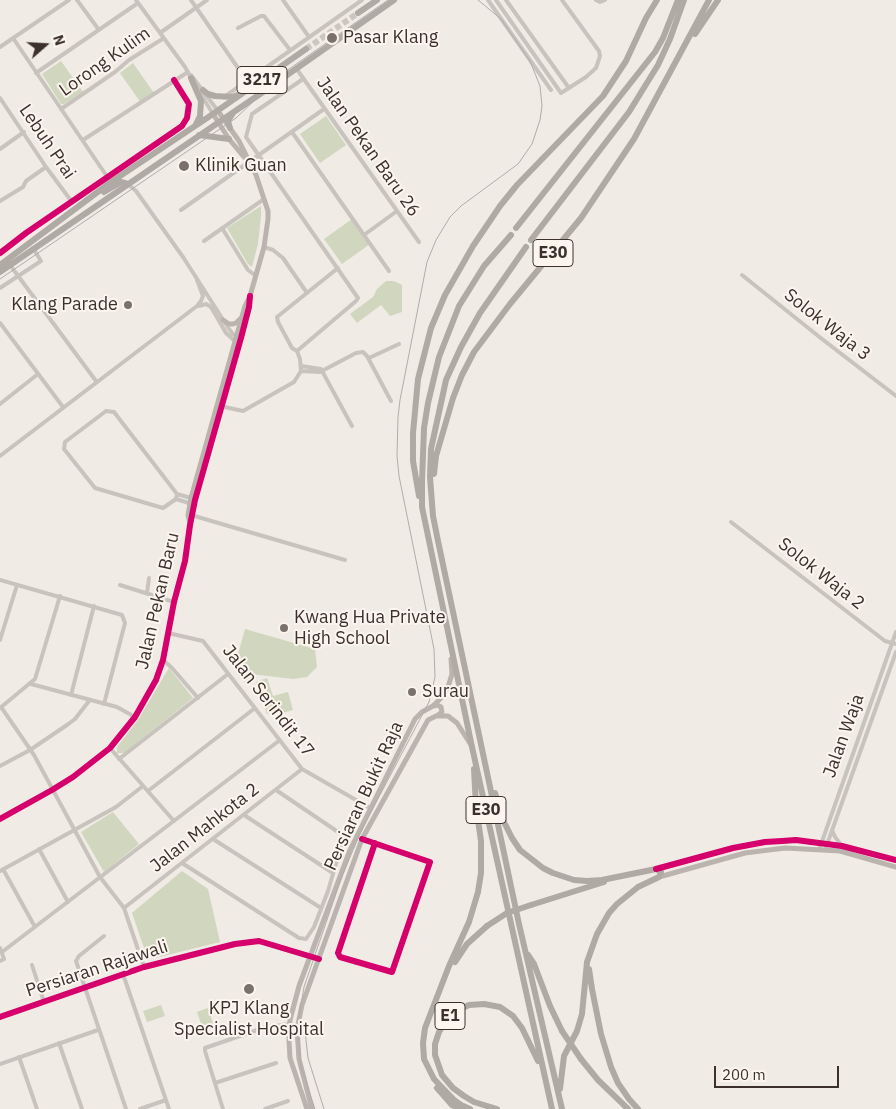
<!DOCTYPE html>
<html>
<head>
<meta charset="utf-8">
<style>
	body { margin:0 }
	#map { position:relative; width:896px; height:1109px; overflow:hidden; background:#f0ebe5; font-family:"IBM Plex Sans",sans-serif }
	canvas { display:block }
	.north { position:absolute; left:20px; top:20px; width:50px; height:50px; -webkit-text-stroke:4px #fbf5ee; paint-order:stroke; rotate:71deg; font-size:14px; font-weight:700; line-height:20px; text-align:center; color:#3b302b }
	.north::after { content:''; display:block; margin:auto; width:18px; height:22px; background:#3b302b; clip-path:polygon(50% 0,100% 100%,50% 72%,0 100%) }
	.scale { position:absolute; left:714px; top:1066px; width:125px; height:22px; box-sizing:border-box; border:2px solid #3b302b; border-top:0; padding-left:6px; font-size:15px; line-height:18px; white-space:nowrap; color:#3b302b; -webkit-text-stroke:4px #fbf5ee; paint-order:stroke }
</style>
</head>
<body>
<div id="map">
<canvas width="896" height="1109"></canvas>
<div class="north">N</div>
<div class="scale">200 m</div>
</div>
<script>
const ctx = document.querySelector('canvas').getContext('2d');
ctx.lineJoin = 'round';
function fill(path, color) { ctx.fillStyle = color; ctx.fill(path, 'evenodd'); }
const poly = rows => new Path2D(rows.map(r => 'M' + r).join(''));
function trace(path, color, width, dash) { ctx.strokeStyle = color; ctx.lineWidth = width; ctx.lineCap = dash ? 'butt' : 'round'; ctx.setLineDash(dash || []); ctx.stroke(path); }
function write(font, color, halo, rows, align = 'center') {
  ctx.font = font + ' "IBM Plex Sans",sans-serif'; ctx.lineWidth = 4; ctx.setLineDash([]); ctx.textBaseline = 'middle'; ctx.strokeStyle = halo; ctx.fillStyle = color; for (const [text, x, y, turn = 0] of rows) {
    ctx.save(); ctx.translate(x, y); ctx.rotate((+turn || 0) * Math.PI / 180); ctx.textAlign = isNaN(turn) ? turn : align; if (halo) ctx.strokeText(text, 0, 0); ctx.fillText(text, 0, 0); ctx.restore();
  }
}
const green = poly([
	[61,61,83,92,64,104,61,104,42,74],
	[133,63,154,93,141,103,120,73],
	[326,116,346,145,320,163,300,134],
	[261,206,261,216,258,244,252,267,248,264,227,228],
	[352,219,370,244,342,264,324,239],
	[386,281,394,281,402,285,402,312,390,316,381,305,357,323,350,314,373,297,377,289],
	[245,629,315,649,317,667,307,677,293,679,251,674,243,663,234,668],
	[243,664,254,678,246,684,235,670],
	[169,668,193,698,124,753,117,753,117,747,138,720],
	[267,678,273,696,288,692,293,710,279,714,277,711,267,714,256,682],
	[113,812,139,844,104,872,81,832],
	[182,871,208,889,220,942,155,958,146,954,132,913],
	[161,1005,165,1016,147,1022,143,1011],
	[208,1008,214,1026,203,1029,197,1012]
]);
const highwayTunnel = poly([
	[306,49,358,13]
]);
const street = poly([
	[77,0,99,30],
	[136,0,185,67,191,78],
	[191,0,247,81],
	[283,0,309,37],
	[488,0,551,90],
	[496,0,561,93,586,77,596,68,600,56,599,51,562,0],
	[506,0,569,88],
	[596,0,600,2,605,0],
	[238,28,261,16,264,16,290,50],
	[160,33,207,0],
	[13,38,108,178],
	[0,47,69,0],
	[296,68,419,242],
	[36,73,138,3],
	[191,75,218,111],
	[200,93,213,114],
	[227,95,362,0],
	[0,98,46,167,72,202],
	[61,109,115,72,129,60,164,38],
	[292,132,389,271],
	[83,140,188,72],
	[0,149,24,132],
	[128,184,136,191,183,257,229,329,233,334,239,337],
	[0,201,23,187,26,181,46,167],
	[181,210,324,109],
	[222,228,248,270,256,276],
	[364,235,397,211],
	[204,241,264,199],
	[264,247,273,250,283,258,307,293],
	[0,253,26,233,182,126,187,118,189,104,174,80],
	[10,265,96,381],
	[742,275,822,339,896,396],
	[0,288,41,261,33,248],
	[199,306,206,304,211,307,226,333,237,343],
	[0,323,63,407],
	[297,351,356,301,358,298,246,137,252,114,303,79],
	[369,358,399,344],
	[301,366,321,369,352,426],
	[301,371,320,372,356,353,363,352,367,356,391,401],
	[0,404,38,374],
	[220,406,243,411,294,382,301,371,300,359,297,351,292,348,278,322,277,317,338,268],
	[106,411,114,412,177,494,176,499,163,508,95,488,64,449,65,442,106,411],
	[0,456,197,306,201,301,203,296,197,280],
	[177,494,191,498],
	[176,499,192,504],
	[191,515,345,560],
	[731,522,885,641,896,644],
	[0,580,122,615,125,623,104,704],
	[120,585,174,602],
	[147,593,149,578],
	[168,633,203,641,302,769,370,808],
	[0,640,17,585],
	[163,660,172,668,198,698],
	[31,684,117,707,135,717],
	[71,695,94,606],
	[1,707,34,755,100,877,124,908,144,967],
	[0,708,35,679,60,596],
	[110,748,174,821],
	[119,759,228,674],
	[0,766,30,750,67,725,75,719,89,701],
	[276,790,344,836],
	[148,791,255,708],
	[244,815,333,873],
	[832,830,835,837,842,846],
	[213,839,321,908],
	[362,839,430,862,392,972,340,957,338,953,375,843],
	[39,849,68,902],
	[819,850,896,632],
	[825,850,896,652],
	[182,863,299,938,306,939,314,927,328,891,344,836,361,803],
	[3,869,35,927],
	[0,871,116,807,143,786],
	[124,908,302,769],
	[104,936,79,956,76,961,126,1109],
	[0,948,4,959,0,961],
	[2,952,280,740],
	[32,965,44,1002],
	[123,974,169,1109],
	[59,1043,82,1109],
	[19,1057,37,1109],
	[0,1064,98,1030],
	[215,1083,276,1063],
	[140,1109,166,1100],
	[223,1109,205,1051,205,1048,266,1027,290,1024],
	[265,1109,288,1101]
]);
const secondary = poly([
	[213,114,229,139,244,157],
	[223,320,229,324,233,324,236,323,241,318],
	[190,524,188,515,191,498,245,306,250,296,264,247,268,219,268,211,256,175,239,141,218,111],
	[434,706,437,705,441,707,442,712,438,715],
	[0,819,52,790,73,777,110,748,135,717,156,680,163,660,174,602,185,561,190,525,195,500,241,338,249,307,250,296],
	[656,869,733,848,765,842,782,841,796,840,842,846,896,860],
	[659,877,745,853,785,848,840,851,896,867],
	[0,1017,144,967,235,944,259,941,319,959],
	[307,1109,290,1058,289,1041,290,1020,299,986,350,850,415,719,422,712,433,706,442,697,448,687,452,674,451,659],
	[312,1109,299,1059,297,1029,302,1005,362,839,428,720,436,716,448,716,457,723,471,745]
]);
const highway = poly([
	[358,13,377,0],
	[695,34,718,0],
	[191,78,201,101,200,116,196,124],
	[203,90,208,94,215,96,232,97,238,95],
	[230,128,228,121,233,113],
	[199,135,229,139],
	[104,192,121,182,128,184],
	[516,228,655,52,663,38,678,0],
	[511,235,484,266,459,306,439,357,428,403,424,428,422,482,422,507,472,747,552,1109],
	[531,240,629,112,658,65,670,39,684,0],
	[526,247,480,313,461,347,446,380,431,449,430,477,433,516,438,541,519,924,562,1109],
	[0,265,111,182,207,118,306,49],
	[0,272,263,92,394,0],
	[434,474,436,456,453,398,462,375,474,352,510,304,581,218,634,139,709,0],
	[419,496,413,461,413,433,418,379,431,328,445,295,473,246,500,206,517,185,603,96,626,61,646,18,657,0],
	[495,793,504,822,512,838,520,850,543,868,553,873,574,880,587,881,602,880,656,869,661,872,659,877,638,887,617,904,609,913,597,934,587,962,582,1014,577,1031,564,1056,560,1089],
	[531,905,604,882],
	[528,955,534,964,550,1006,562,1031],
	[455,962,467,944,487,926],
	[589,969,592,989,601,1034,611,1067,618,1083,629,1099,638,1109],
	[581,1059,598,1080,628,1109],
	[437,1088,452,1105,460,1109],
	[470,1109,461,1105,454,1100,434,1079,424,1059,423,1043,425,1028,449,966,469,922,478,892,481,873,481,841,476,806,474,769],
	[497,1109,474,1102,464,1096,453,1088,442,1075,435,1055,435,1044,439,1032,448,1018,454,1012,469,1005,484,1004,500,1007,513,1016,522,1028,538,1061]
]);
const tram = poly([
	[0,279,236,118,282,74,388,0],
	[305,1031,308,1058,324,1109],
	[315,1109,301,1067,299,1046,298,1024,304,987,342,876,362,829,429,702,435,677,434,649,399,476,397,456,398,417,400,400,427,262,436,240,450,217,461,206,518,164,532,144,540,120,542,106,540,86,530,61,501,19,478,0]
]);
const highwayBridge = poly([
	[487,926,507,913,531,905],
	[562,1031,581,1059]
]);
const cycleway = poly([
	[0,253,26,233,182,126,187,118,189,104,174,80],
	[0,819,52,790,73,777,110,748,135,717,156,680,163,660,174,602,185,561,190,525,195,500,241,338,249,307,250,296],
	[362,839,430,862,392,972,340,957,338,953,375,843],
	[656,869,733,848,765,842,782,841,796,840,842,846,896,860],
	[0,1017,144,967,235,944,259,941,319,959]
]);
const markers = [
	[332,38,6,"#7a716c"],
	[184,166,6,"#7a716c"],
	[128,305,5,"#7a716c"],
	[284,628,5,"#7a716c"],
	[412,692,5,"#7a716c"],
	[249,989,6,"#7a716c"]
];
const shields = [
	[262,80,50],
	[553,253,40],
	[486,810,40],
	[450,1016,30]
];
const shieldNames = [
	["3217",262,80],
	["E30",553,253],
	["E30",486,810],
	["E1",450,1016]
];
const poiNames = [
	["Pasar Klang",343,38],
	["Klinik Guan",195,166],
	["Klang Parade",118,305,"right"],
	["Kwang Hua Private",294,618],
	["High School",294,639],
	["Surau",422,692],
	["KPJ Klang",249,1009,"center"],
	["Specialist Hospital",249,1030,"center"]
];
const streetNames = [
	["Lorong Kulim",105,62,-35],
	["Lebuh Prai",47,142,56],
	["Jalan Pekan Baru 26",368,147,55],
	["Solok Waja 3",827,325,38],
	["Solok Waja 2",821,574,38],
	["Jalan Pekan Baru",158,601,-77],
	["Jalan Serindit 17",268,701,52],
	["Jalan Waja",844,736,-70],
	["Persiaran Bukit Raja",364,796,-65],
	["Jalan Mahkota 2",205,828,-38],
	["Persiaran Rajawali",97,969,-18]
];
fill(green, '#d1d6bf');
trace(highwayTunnel, '#ccc6c0', 6, [6, 3]);
trace(street, '#c9c3be', 4);
trace(secondary, '#bab3ae', 5);
trace(highway, '#afaaa4', 6);
trace(tram, '#b1aca8', 1);
trace(highwayBridge, '#afaaa4', 6);
trace(cycleway, '#d6006c', 6);
for (const [x, y, r, color] of markers) { const dot = new Path2D(); dot.arc(x, y, r, 0, 2 * Math.PI); ctx.fillStyle = color; ctx.fill(dot); trace(dot, '#fbf5ee', 2); }
for (const [x, y, w] of shields) { const box = new Path2D(); box.roundRect(x - w / 2, y - 13.5, w, 27, 4); ctx.fillStyle = '#fbf5ee'; ctx.fill(box); trace(box, '#3b302b', 1); }
write('bold 16px', '#3b302b', null, shieldNames);
write('18px', '#3b302b', '#fbf5ee', poiNames, 'left');
write('18px', '#3b302b', '#fbf5ee', streetNames);
</script>
</body>
</html>
